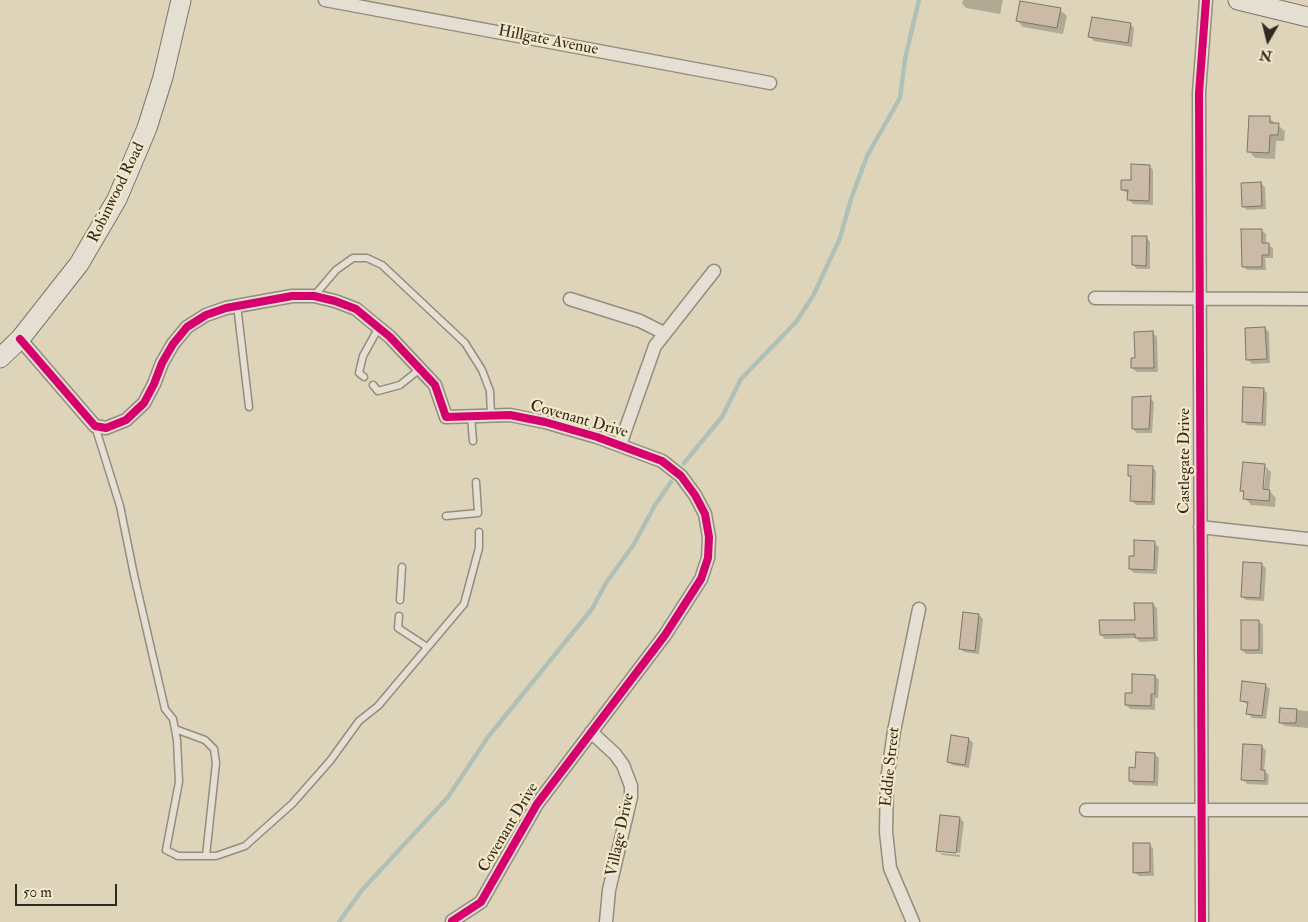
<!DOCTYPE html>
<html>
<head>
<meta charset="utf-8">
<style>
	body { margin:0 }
	#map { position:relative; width:1308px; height:922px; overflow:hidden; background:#ddd4ba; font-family:"IM FELL Double Pica",serif }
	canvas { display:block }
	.north { position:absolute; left:1243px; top:15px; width:50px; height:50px; -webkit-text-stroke:4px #f3e8c8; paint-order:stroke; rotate:188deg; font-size:14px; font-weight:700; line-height:20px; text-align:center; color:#322821 }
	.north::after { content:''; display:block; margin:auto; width:18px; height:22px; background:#322821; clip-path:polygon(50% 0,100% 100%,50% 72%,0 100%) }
	.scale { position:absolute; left:15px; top:884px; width:102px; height:22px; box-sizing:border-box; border:2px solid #322821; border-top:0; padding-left:6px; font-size:15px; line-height:18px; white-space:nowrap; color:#322821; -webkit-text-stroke:4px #f3e8c8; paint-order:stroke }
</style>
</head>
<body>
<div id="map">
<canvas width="1308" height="922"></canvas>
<div class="north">N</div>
<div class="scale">50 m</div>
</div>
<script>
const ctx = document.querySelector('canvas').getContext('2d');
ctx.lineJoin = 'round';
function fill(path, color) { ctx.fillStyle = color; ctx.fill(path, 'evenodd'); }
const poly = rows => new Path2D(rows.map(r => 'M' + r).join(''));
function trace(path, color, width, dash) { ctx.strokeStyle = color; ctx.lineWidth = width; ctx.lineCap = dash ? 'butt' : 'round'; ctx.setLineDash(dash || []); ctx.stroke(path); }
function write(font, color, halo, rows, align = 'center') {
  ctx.font = font + ' "IM FELL Double Pica",serif'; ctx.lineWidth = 4.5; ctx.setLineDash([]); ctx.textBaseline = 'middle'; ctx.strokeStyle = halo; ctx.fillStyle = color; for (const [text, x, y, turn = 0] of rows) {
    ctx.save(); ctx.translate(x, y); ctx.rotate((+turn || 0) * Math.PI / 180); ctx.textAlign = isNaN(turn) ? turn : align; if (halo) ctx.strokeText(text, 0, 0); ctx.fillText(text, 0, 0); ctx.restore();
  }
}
const shadow = poly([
	[963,0,1003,0,1000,14,966,8,962,4],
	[1060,10,1067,16,1063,34,1023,27,1017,20],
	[1130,24,1134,28,1132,47,1094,41,1090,37],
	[1269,118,1285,131,1284,141,1276,141,1275,159,1255,158,1249,151],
	[1149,166,1153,170,1153,205,1133,204,1129,200,1129,194,1122,190],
	[1261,183,1265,187,1266,209,1247,210,1243,206],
	[1261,230,1266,234,1266,244,1273,248,1273,258,1265,258,1266,270,1247,270,1243,266],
	[1146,237,1150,242,1150,269,1137,269,1133,265],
	[1265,328,1269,332,1270,363,1252,364,1248,360],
	[1153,333,1157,337,1158,372,1137,372,1132,368],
	[1263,389,1267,393,1266,426,1247,425,1243,421],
	[1150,398,1154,402,1152,433,1137,433,1133,429],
	[1264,465,1271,472,1269,491,1276,498,1275,507,1251,505,1245,498,1245,494,1242,491],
	[1263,469,1266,469,1263,496,1261,496],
	[1152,467,1156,471,1155,505,1136,505,1132,501,1132,479,1129,475],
	[1154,543,1159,547,1157,574,1134,573,1130,569,1135,557],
	[1261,564,1266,568,1264,601,1246,600,1242,596],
	[1153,604,1157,608,1158,641,1140,642,1136,638,1105,639,1101,635,1136,621],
	[979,615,983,619,979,654,964,652,960,648],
	[1258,621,1263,625,1263,654,1246,654,1242,650],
	[1155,676,1159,680,1158,698,1155,698,1155,710,1130,709,1126,705,1133,695],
	[1265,685,1270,689,1266,719,1252,718,1248,713,1249,705,1241,701],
	[1281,709,1308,711,1308,728,1285,726,1280,722],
	[969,739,973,743,969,768,952,765,948,761],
	[1261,746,1266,750,1264,771,1269,775,1268,785,1247,784,1243,780],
	[1154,754,1159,758,1158,786,1134,785,1130,781,1136,769],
	[959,818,964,822,960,853,940,850,940,853,960,855,960,857,942,855,938,851],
	[1149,844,1153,848,1154,876,1139,876,1134,872]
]);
const stream = poly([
	[684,463,722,417,741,379,796,322,813,296,840,238,851,199,867,156,900,98,905,59,919,0],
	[339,922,362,890,448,797,488,737,592,609,606,583,634,544,655,505,671,482]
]);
const building = poly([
	[1020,1,1061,8,1057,28,1016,21,1020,1],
	[1092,17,1131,23,1128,43,1088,37,1092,17],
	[1249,116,1270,116,1270,123,1279,123,1278,135,1270,135,1269,153,1247,152,1249,116],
	[1131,164,1150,165,1149,201,1127,200,1128,190,1121,190,1121,180,1131,180,1131,164],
	[1261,182,1262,206,1242,207,1241,183,1261,182],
	[1241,229,1262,229,1262,243,1269,243,1269,255,1262,255,1262,267,1242,267,1241,229],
	[1132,236,1147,236,1146,266,1132,265,1132,236],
	[1265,327,1267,359,1246,360,1245,328,1265,327],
	[1153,331,1154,368,1131,368,1131,358,1135,358,1134,332,1153,331],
	[1243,387,1264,388,1262,423,1242,422,1243,387],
	[1151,396,1149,429,1132,429,1132,397,1151,396],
	[1243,462,1265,464,1263,489,1270,490,1269,501,1243,499,1244,491,1240,491,1243,462],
	[1128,465,1153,466,1152,502,1130,501,1131,476,1128,476,1128,465],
	[1134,540,1155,541,1154,570,1129,569,1129,556,1134,556,1134,540],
	[1243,562,1262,563,1260,598,1241,597,1243,562],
	[1134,603,1153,603,1154,638,1135,638,1135,634,1100,635,1099,620,1135,620,1134,603],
	[963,612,979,614,975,651,959,649,963,612],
	[1241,620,1259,620,1259,650,1241,650,1241,620],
	[1132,674,1155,675,1155,694,1151,694,1151,706,1125,705,1125,693,1132,693,1132,674],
	[1242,681,1266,684,1262,716,1246,714,1248,702,1240,701,1242,681],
	[1280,708,1297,709,1296,723,1279,723,1280,708],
	[951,735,969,738,965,765,947,762,951,735],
	[1243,744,1262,745,1261,770,1265,770,1265,781,1241,780,1243,744],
	[1136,752,1155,753,1154,782,1129,781,1129,767,1135,768,1136,752],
	[940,815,960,817,956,853,936,851,940,815],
	[1133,843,1150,843,1150,872,1133,873,1133,843]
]);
const lane = poly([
	[314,296,336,270,353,258,367,258,382,265,465,343,482,370,490,391,491,416],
	[237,305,249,407],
	[364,377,359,373,363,356,379,327],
	[373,385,378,391,400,385,420,369],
	[471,416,473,441],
	[95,426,120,506,134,575,165,709,173,719,177,740,179,782,166,850,178,856,216,856,245,846,292,804,330,761,359,721,378,706,464,604,479,548,479,532],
	[446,516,478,513,476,482],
	[400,600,402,567],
	[399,616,398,628,427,647],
	[175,729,205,740,214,749,216,763,206,856]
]);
const street = poly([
	[325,0,770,83],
	[1095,298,1308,299],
	[570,299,640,321,664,333],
	[20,339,95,426,106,428,126,420,144,403,154,384,162,363,173,344,187,327,206,315,226,308,292,296,314,296,335,301,356,309,390,337,435,385,446,417,510,415,545,422,597,437,662,461,681,476,695,495,705,514,709,537,708,558,701,579,665,635,537,804,481,902,452,921],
	[620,445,655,346,714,271],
	[1200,527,1308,539],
	[591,732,615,754,623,765,631,786,631,797,609,890,606,922],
	[1086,810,1308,810],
	[913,922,890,868,886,832,887,780,894,731,919,609],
	[1202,922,1199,93,1206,0]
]);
const secondary = poly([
	[1238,0,1308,17],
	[0,358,20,339,79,264,117,199,147,128,163,77,181,0]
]);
const cycleway = poly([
	[20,339,95,426,106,428,126,420,144,403,154,384,162,363,173,344,187,327,206,315,226,308,292,296,314,296,335,301,356,309,390,337,435,385,446,417,510,415,545,422,597,437,662,461,681,476,695,495,705,514,709,537,708,558,701,579,665,635,537,804,481,902,452,921],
	[1202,922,1199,93,1206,0]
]);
const streetNames = [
	["Hillgate Avenue",548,41,11],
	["Robinwood Road",117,193,-64],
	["Covenant Drive",579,420,16],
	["Castlegate Drive",1186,461,-90],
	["Eddie Street",891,767,-84],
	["Covenant Drive",509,828,-59],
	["Village Drive",621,835,-78]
];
fill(shadow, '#0003');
trace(stream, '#b0c0b6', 4.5);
fill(building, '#cbbaa6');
trace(building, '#7c7669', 1);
trace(lane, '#938d7e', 9);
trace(street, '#938d7e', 15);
trace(secondary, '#7c7669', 21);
trace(lane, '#e4dfd2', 6);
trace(street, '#e4dfd2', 12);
trace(secondary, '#e4dfd2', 19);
trace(cycleway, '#d6006c', 8);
write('16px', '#322821', '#f3e8c8', streetNames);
</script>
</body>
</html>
